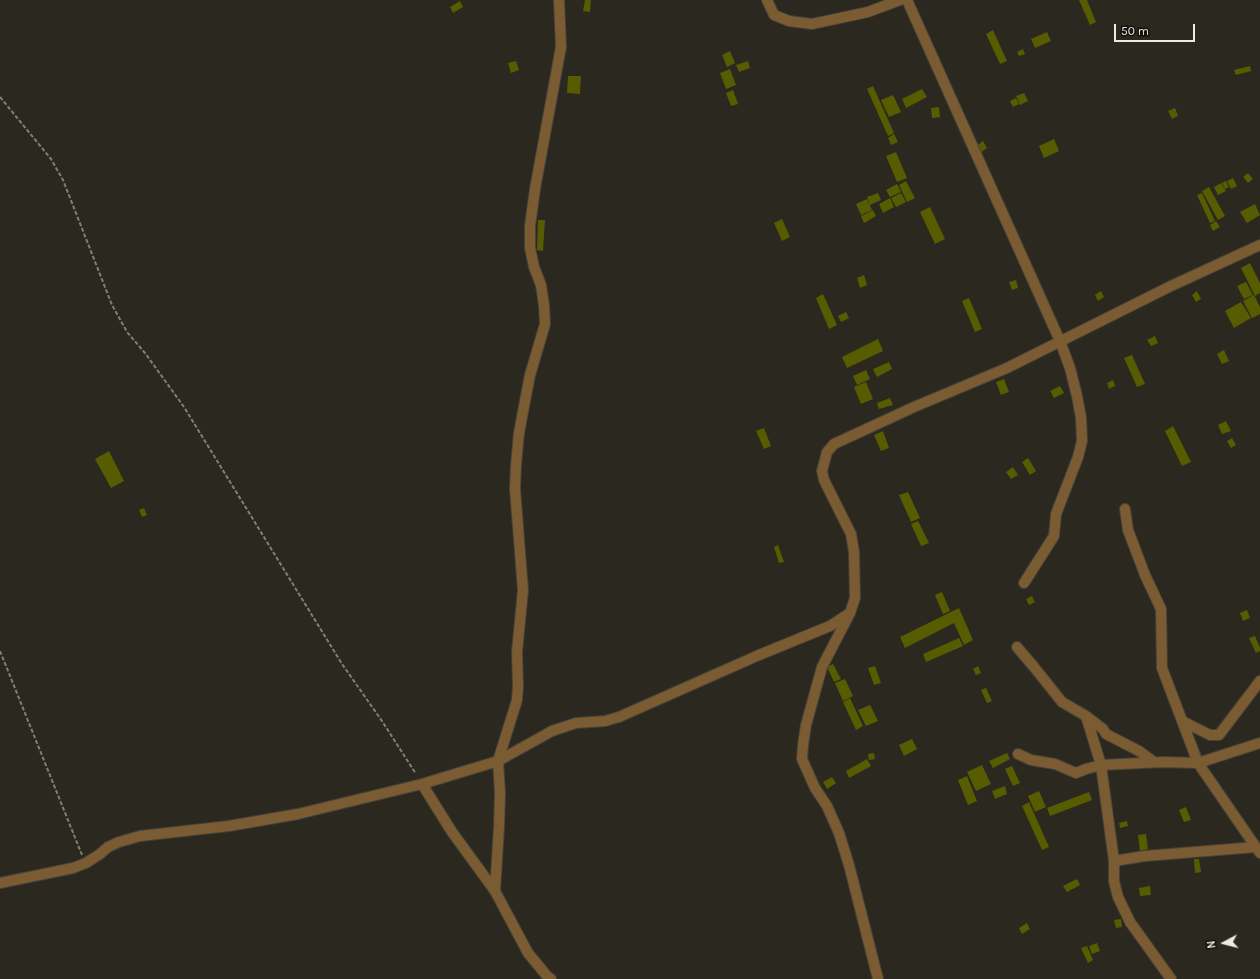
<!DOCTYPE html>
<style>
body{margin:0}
#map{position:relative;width:1260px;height:979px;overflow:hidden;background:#2b2820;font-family:Karla,sans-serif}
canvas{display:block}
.north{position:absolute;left:1204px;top:923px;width:40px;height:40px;-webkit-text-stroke:3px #12110d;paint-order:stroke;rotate:263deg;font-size:11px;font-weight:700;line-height:16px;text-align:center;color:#ebeae4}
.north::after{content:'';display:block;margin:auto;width:14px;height:18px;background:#ebeae4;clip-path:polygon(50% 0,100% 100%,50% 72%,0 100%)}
.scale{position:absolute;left:1114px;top:24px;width:81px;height:18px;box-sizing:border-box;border:2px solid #ebeae4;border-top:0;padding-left:5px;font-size:12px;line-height:14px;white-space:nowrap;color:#ebeae4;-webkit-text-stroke:3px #12110d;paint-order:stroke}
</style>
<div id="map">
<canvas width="1260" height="979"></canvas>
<div class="north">N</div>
<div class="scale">50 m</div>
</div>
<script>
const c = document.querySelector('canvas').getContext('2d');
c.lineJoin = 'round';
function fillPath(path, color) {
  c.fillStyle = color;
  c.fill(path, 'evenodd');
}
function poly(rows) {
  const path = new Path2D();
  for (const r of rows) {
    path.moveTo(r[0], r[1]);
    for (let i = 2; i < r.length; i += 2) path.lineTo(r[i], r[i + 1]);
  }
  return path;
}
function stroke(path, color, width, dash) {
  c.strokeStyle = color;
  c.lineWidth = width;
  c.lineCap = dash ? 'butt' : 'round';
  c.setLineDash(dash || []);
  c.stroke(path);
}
fillPath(poly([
 [585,0,591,0,590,12,583,11],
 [1079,0,1087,0,1096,22,1090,25],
 [460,1,463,7,453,13,450,7],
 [993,30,1007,61,1000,64,986,34],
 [1047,32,1051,41,1035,48,1031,39],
 [1023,49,1025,54,1019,56,1017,52],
 [730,51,735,63,727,67,722,55],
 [516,61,519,70,511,73,508,63],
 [748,61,750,68,739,72,736,65],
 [1250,66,1251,71,1236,75,1234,70],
 [730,69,736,85,726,89,720,73],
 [568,76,581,76,580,94,567,93],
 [873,86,894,133,888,136,867,89],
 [922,89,927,97,906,108,902,99],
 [733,90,738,104,731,106,726,93],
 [1024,93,1028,101,1020,105,1016,96],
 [893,95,901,112,889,117,881,100],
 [1016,98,1019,104,1013,107,1010,101],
 [939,107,940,117,932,118,931,108],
 [1175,108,1178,116,1172,119,1168,111],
 [894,134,898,142,891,145,888,138],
 [1054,139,1059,151,1044,158,1039,146],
 [983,141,987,148,980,153,976,146],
 [896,152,907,178,897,182,886,156],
 [1248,173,1253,179,1248,183,1243,177],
 [1233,178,1237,186,1231,189,1227,181],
 [906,181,915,198,907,202,899,185],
 [1226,181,1229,187,1225,189,1222,183],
 [1221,183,1226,191,1218,195,1214,187],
 [897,184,901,192,890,197,886,190],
 [1209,187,1225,216,1218,220,1202,191],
 [878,193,881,200,870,205,867,197],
 [901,193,906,202,896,207,891,198],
 [1202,193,1215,221,1210,223,1197,195],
 [890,198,894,207,883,213,879,204],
 [867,199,872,210,861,215,856,204],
 [1255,204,1260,215,1247,223,1240,212],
 [930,207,945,239,935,244,920,212],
 [873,210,876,216,864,223,861,216],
 [782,219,790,237,782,241,774,223],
 [538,220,545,220,543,251,537,250],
 [1216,221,1220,227,1213,231,1210,225],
 [1250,263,1260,283,1260,293,1255,296,1241,268],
 [864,275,867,285,860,288,857,278],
 [1016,280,1018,288,1012,290,1009,282],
 [1246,282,1253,295,1244,299,1237,286],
 [1101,291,1104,297,1098,301,1095,295],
 [1197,291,1201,299,1196,302,1192,295],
 [823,294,837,325,829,329,816,298],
 [1254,295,1260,307,1260,314,1252,318,1243,301],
 [969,298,982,329,975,332,962,301],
 [1241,302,1251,318,1234,328,1225,311],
 [846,312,849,318,841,322,838,316],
 [1155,336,1158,343,1151,346,1147,340],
 [878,339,883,351,847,368,842,357],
 [1224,350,1229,361,1222,364,1217,354],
 [1132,355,1145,384,1137,387,1124,358],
 [889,362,892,369,877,377,873,369],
 [866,370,870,379,857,385,853,376],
 [1004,379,1009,392,1001,395,996,382],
 [1113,380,1115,386,1109,389,1107,383],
 [866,382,873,399,861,404,854,387],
 [1060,386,1064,393,1054,398,1050,391],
 [890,398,893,405,879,409,877,403],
 [1226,421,1231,431,1222,434,1218,425],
 [1173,426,1191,462,1182,466,1165,431],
 [764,428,771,446,764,449,756,431],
 [883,431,889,448,881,451,874,435],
 [1232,438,1236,445,1231,448,1227,441],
 [109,451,124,481,111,488,95,459],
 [1028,458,1036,471,1030,475,1022,462],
 [1013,467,1018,475,1011,479,1006,472],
 [908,492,920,518,911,522,899,495],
 [144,508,147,515,142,517,139,510],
 [918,521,929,543,921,546,911,524],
 [778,545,784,562,779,563,774,547],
 [942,592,950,611,943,614,935,595],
 [1032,596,1035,602,1029,605,1026,599],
 [959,608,973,640,964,645,954,623,905,648,900,637],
 [1247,610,1250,618,1243,621,1240,613],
 [1255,636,1260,648,1260,651,1256,653,1249,638],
 [959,638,963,646,926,662,923,654],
 [833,664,841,679,834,682,827,667],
 [875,666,881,683,874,685,868,668],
 [978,666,981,673,976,675,973,669],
 [845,679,853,696,843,701,835,683],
 [986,688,992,701,987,703,981,690],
 [850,698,863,726,856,730,843,702],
 [870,705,878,721,866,726,858,710],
 [912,739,917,749,904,756,899,745],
 [874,753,875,759,869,760,868,754],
 [1007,753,1010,759,993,768,989,761],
 [867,759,871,766,849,778,846,771],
 [982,765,991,784,976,791,967,772],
 [1012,766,1020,783,1013,786,1005,769],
 [967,776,977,801,968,805,958,780],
 [832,777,836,783,827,789,823,782],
 [1005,786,1007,794,995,799,992,791],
 [1039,791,1046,807,1035,812,1028,796],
 [1089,792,1092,800,1050,816,1047,808],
 [1029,802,1049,847,1042,850,1022,806],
 [1186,807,1191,820,1184,822,1179,810],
 [1127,821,1128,826,1120,828,1119,823],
 [1146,834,1148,849,1140,851,1138,835],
 [1194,859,1199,859,1201,872,1195,873],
 [1077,879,1080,885,1067,892,1063,886],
 [1150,886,1151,895,1140,896,1139,888],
 [1121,919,1122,927,1116,928,1114,920],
 [1027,923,1030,929,1022,934,1019,928],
 [1097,943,1100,951,1092,954,1089,946],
 [1087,946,1093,960,1088,963,1081,948]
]), '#575c01');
const minor = poly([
 [767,0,774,15,789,21,812,24,868,12,900,0],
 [907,0,1060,341,1070,368,1077,396,1081,418,1082,441,1078,457,1056,514,1054,536,1024,583],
 [1125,509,1128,530,1145,575,1161,609,1162,668,1198,763,1260,853],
 [850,613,822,667,806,725,803,745,802,759,815,788,827,806,839,833,849,865,878,979],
 [1017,647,1034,667,1062,702,1086,716,1103,729,1106,734,1139,751,1154,762],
 [1086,716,1101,765,1114,861,1114,881,1118,897,1130,922,1171,979],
 [1182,721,1210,735,1219,735,1260,681],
 [1018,754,1031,760,1055,764,1076,773,1086,769,1101,765,1163,762,1198,763,1260,743],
 [422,784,452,832,495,891,528,953,547,976,551,979],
 [1114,861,1145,856,1256,847],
 [0,883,73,868,86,863,100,854,108,847,119,842,140,836,229,826,298,814,422,784,498,761,552,731,576,723,605,721,619,717,759,655,830,626,850,613,855,598,854,552,851,534,824,480,822,471,827,452,834,444,914,407,1007,368,1171,286,1260,245],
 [495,891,499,827,500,793,498,761,517,700,518,686,517,652,523,590,515,489,516,465,519,433,525,401,530,375,545,324,544,305,541,285,534,267,530,248,530,226,535,189,561,47,559,0]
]);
stroke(minor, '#46433b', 12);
stroke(poly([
 [0,97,51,159,63,180,112,305,127,332,145,353,184,407,342,664,382,721,416,774],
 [0,651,82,855]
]), '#807e77', 2, [4, 2]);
stroke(minor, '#7b5b31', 10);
</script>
